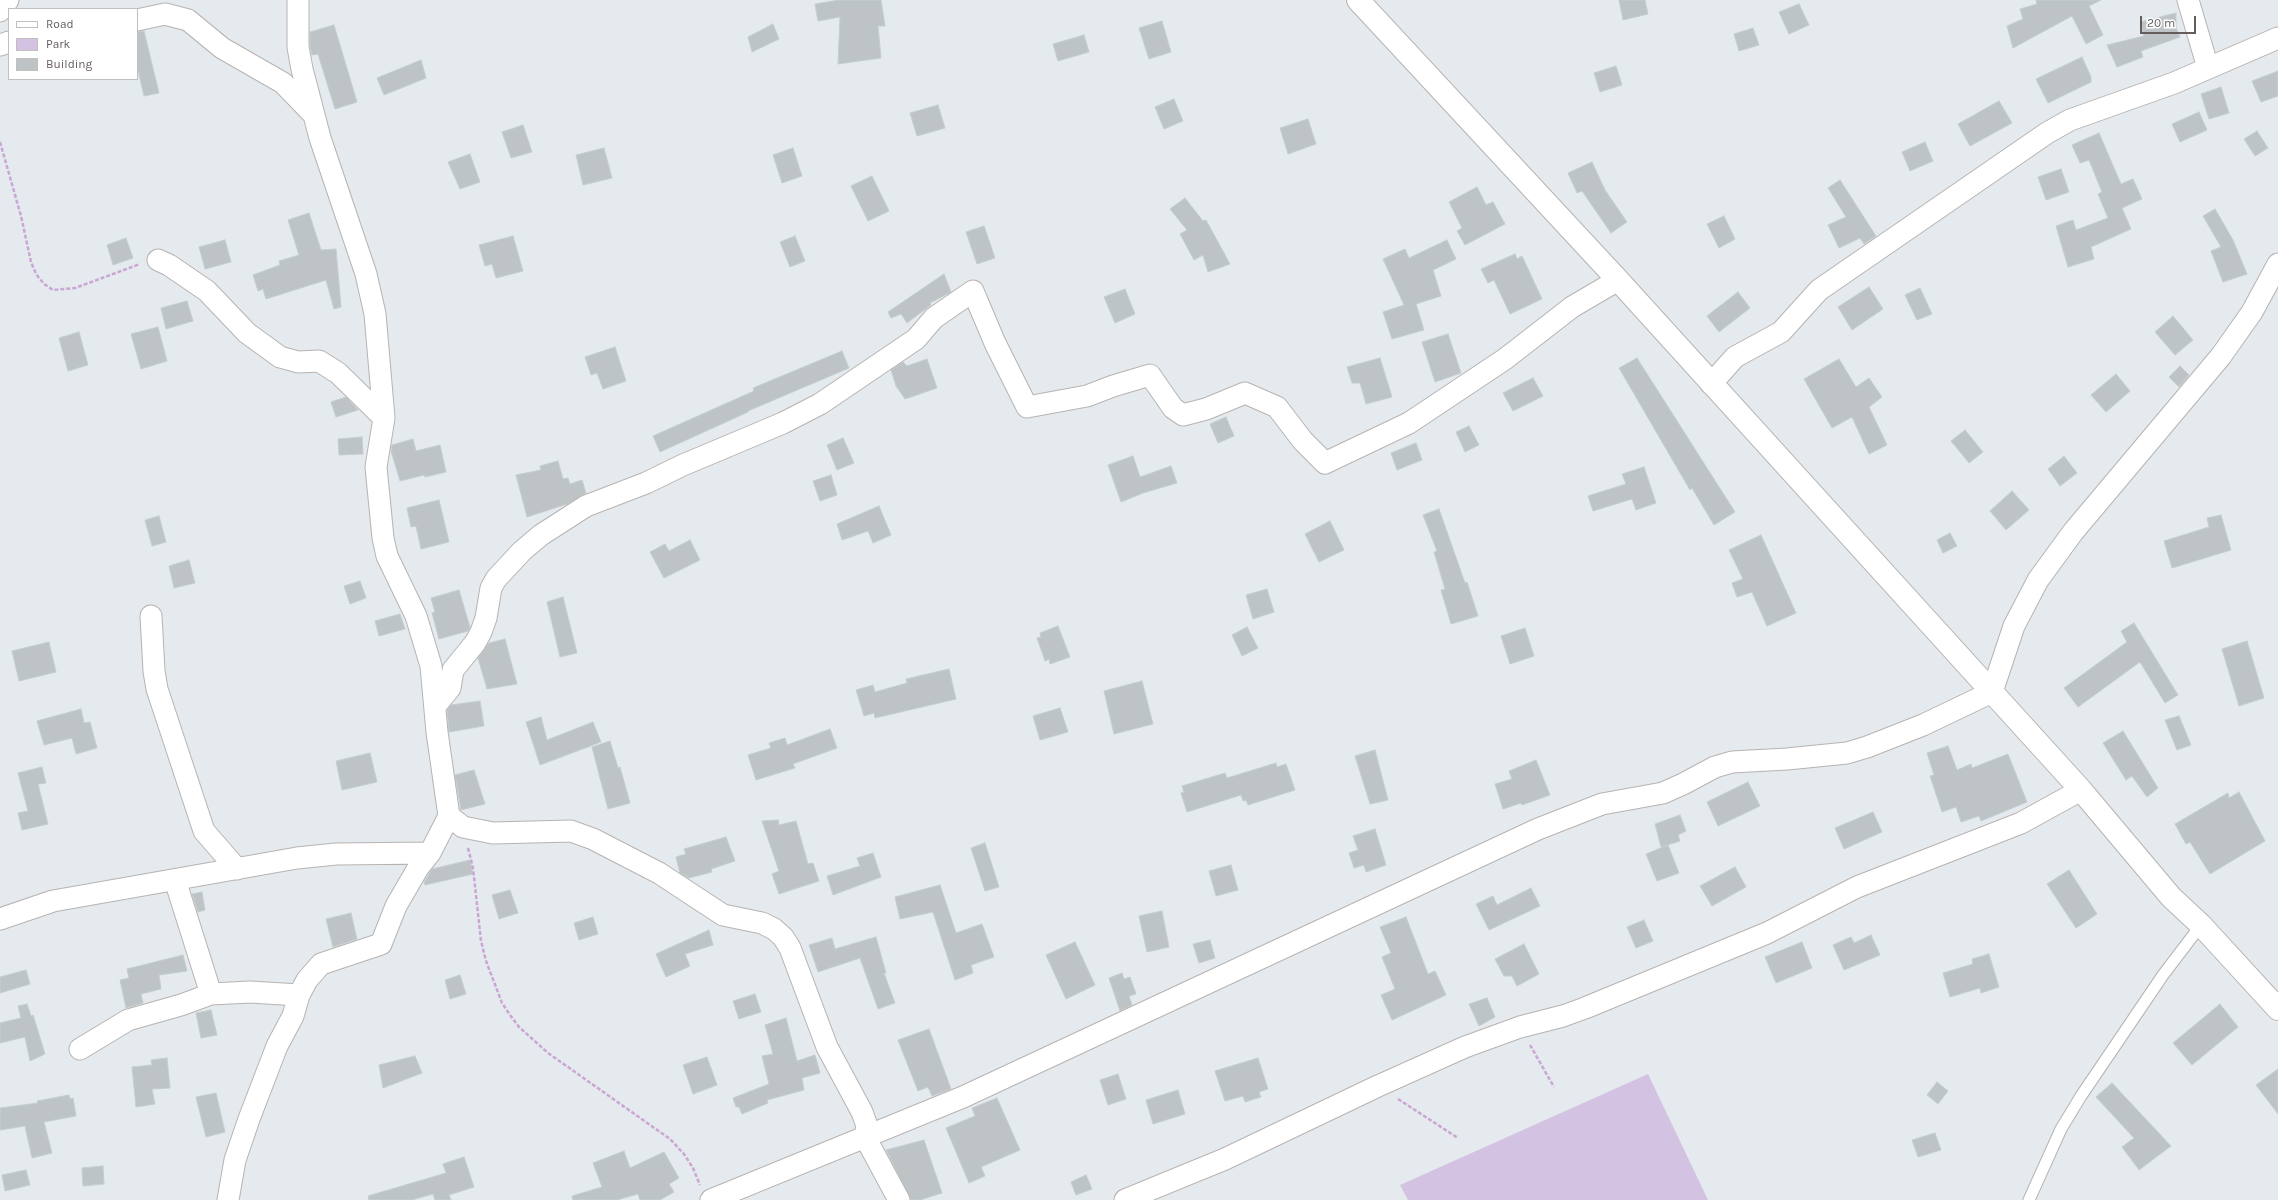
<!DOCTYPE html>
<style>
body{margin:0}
#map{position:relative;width:2278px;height:1200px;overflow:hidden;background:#e4eaed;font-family:Karla,sans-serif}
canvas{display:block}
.legend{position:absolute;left:8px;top:8px;width:130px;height:72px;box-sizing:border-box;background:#fff;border:1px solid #c1bebe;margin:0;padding:5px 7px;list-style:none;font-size:12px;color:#645d5c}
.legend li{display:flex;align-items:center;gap:8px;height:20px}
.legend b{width:20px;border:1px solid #c1bebe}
.scale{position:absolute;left:2140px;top:16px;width:56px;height:18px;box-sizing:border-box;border:2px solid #645d5c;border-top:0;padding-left:5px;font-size:12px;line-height:14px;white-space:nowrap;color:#645d5c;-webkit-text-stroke:3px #fff;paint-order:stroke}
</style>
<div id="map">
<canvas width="2278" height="1200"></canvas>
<ul class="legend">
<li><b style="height:5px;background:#fff"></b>Road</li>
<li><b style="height:11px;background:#d4c2e3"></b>Park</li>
<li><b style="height:11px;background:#bec4c6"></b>Building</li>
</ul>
<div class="scale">20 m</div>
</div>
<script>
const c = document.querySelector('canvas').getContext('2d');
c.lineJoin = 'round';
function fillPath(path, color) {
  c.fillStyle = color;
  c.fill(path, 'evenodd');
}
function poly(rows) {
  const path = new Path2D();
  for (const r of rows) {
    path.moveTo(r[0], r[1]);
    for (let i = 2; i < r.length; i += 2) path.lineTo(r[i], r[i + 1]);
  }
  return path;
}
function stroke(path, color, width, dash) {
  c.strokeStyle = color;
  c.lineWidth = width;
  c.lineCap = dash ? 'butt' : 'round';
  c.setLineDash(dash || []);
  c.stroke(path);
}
fillPath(poly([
 [1648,1074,1708,1200,1408,1200,1400,1185]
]), '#d4c2e3');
const building = poly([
 [839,0,881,0,885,26,878,26,881,58,838,64,840,17,818,21,815,4,839,0],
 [1619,0,1645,0,1648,14,1623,20,1619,0],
 [2036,0,2101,0,2089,6,2103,35,2086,44,2072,16,2013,48,2007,26,2023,19,2020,9,2037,4,2036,0],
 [1799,4,1809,25,1789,34,1779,12,1799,4],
 [2176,13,2176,28,2180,37,2141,51,2143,57,2117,67,2107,45,2144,36,2140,22,2176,13],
 [1162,21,1171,52,1149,59,1139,28,1162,21],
 [773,24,779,39,752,52,748,37,773,24],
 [334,25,357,102,335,109,318,54,312,55,310,46,310,32,334,25],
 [1753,28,1759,45,1739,51,1734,34,1753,28],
 [144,31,159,93,144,96,137,66,137,32,144,31],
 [1084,35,1089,52,1058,61,1053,44,1084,35],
 [2082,57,2091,77,2091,82,2048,103,2036,79,2082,57],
 [421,60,426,78,384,95,377,78,421,60],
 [1616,66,1622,85,1600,92,1594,73,1616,66],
 [2278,71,2278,96,2261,102,2252,81,2278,71],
 [2221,87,2229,113,2209,119,2201,94,2221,87],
 [1174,99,1183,121,1164,129,1155,107,1174,99],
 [1999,101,2012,123,1970,146,1958,124,1999,101],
 [938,105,945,128,917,136,910,113,938,105],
 [2199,112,2207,130,2180,142,2172,124,2199,112],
 [1308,119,1316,144,1288,154,1280,128,1308,119],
 [523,125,532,152,511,158,502,132,523,125],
 [2257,131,2268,148,2255,156,2244,139,2257,131],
 [2099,133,2121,184,2133,179,2142,199,2122,208,2131,229,2091,247,2094,259,2068,267,2056,226,2073,220,2076,230,2108,218,2098,194,2102,192,2089,160,2080,163,2072,145,2099,133],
 [1925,142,1933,161,1910,171,1902,152,1925,142],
 [604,148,612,178,583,185,576,155,604,148],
 [793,148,802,176,782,183,773,155,793,148],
 [470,154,480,182,460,189,448,162,470,154],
 [1592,162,1605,190,1627,222,1611,233,1582,191,1577,193,1568,173,1592,162],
 [2061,169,2069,192,2046,200,2038,177,2061,169],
 [872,176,889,211,868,221,851,186,872,176],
 [1840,180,1876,236,1864,244,1860,238,1839,248,1828,225,1846,217,1828,188,1840,180],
 [1477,187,1486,205,1493,202,1505,224,1465,245,1457,231,1462,228,1449,202,1477,187],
 [1185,198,1203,221,1206,220,1230,264,1208,272,1203,255,1194,260,1180,234,1187,230,1170,209,1185,198],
 [2215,209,2233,240,2247,274,2223,282,2211,251,2221,247,2203,216,2215,209],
 [309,213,321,250,336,249,341,307,334,309,326,280,266,299,263,289,258,291,253,275,280,265,279,261,299,255,288,220,309,213],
 [1724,216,1735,239,1719,248,1707,224,1724,216],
 [984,226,995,258,977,264,966,232,984,226],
 [513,236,523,271,496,278,492,264,485,266,479,245,513,236],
 [795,236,805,261,790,267,780,242,795,236],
 [126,238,133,258,113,265,107,245,126,238],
 [225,240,231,262,205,269,199,247,225,240],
 [1447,240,1456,259,1433,270,1441,296,1416,304,1424,330,1392,339,1383,312,1404,305,1383,259,1405,249,1409,258,1447,240],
 [1515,254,1517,259,1522,256,1542,299,1510,314,1494,280,1488,283,1481,269,1515,254],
 [944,274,951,292,930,303,931,305,907,323,901,314,891,318,888,312,944,274],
 [1869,287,1883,309,1852,330,1838,307,1869,287],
 [1920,288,1932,314,1917,320,1905,295,1920,288],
 [1125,289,1135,314,1115,323,1104,297,1125,289],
 [1738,292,1750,308,1719,332,1707,316,1738,292],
 [187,301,193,321,166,329,161,308,187,301],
 [2173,316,2193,340,2175,355,2155,332,2173,316],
 [158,327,167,361,141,369,131,334,158,327],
 [79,332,88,365,68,371,59,338,79,332],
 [1448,334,1461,373,1435,382,1422,342,1448,334],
 [615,347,626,381,603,389,597,373,591,375,585,357,615,347],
 [842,351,849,368,748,411,748,412,660,452,653,436,754,391,753,388,842,351],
 [1380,358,1392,397,1366,404,1360,383,1352,383,1347,367,1380,358],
 [1637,358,1735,512,1714,525,1692,488,1690,490,1619,368,1637,358],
 [927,359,937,388,905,399,896,386,891,370,903,362,907,366,927,359],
 [1839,359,1856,387,1869,378,1882,397,1869,407,1887,445,1869,454,1852,417,1832,428,1804,379,1839,359],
 [2180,366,2189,375,2179,387,2169,377,2180,366],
 [2116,374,2130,391,2106,412,2091,395,2116,374],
 [1533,378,1543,396,1513,411,1503,393,1533,378],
 [346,397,358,410,336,417,331,402,346,397],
 [1226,417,1234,436,1218,443,1210,424,1226,417],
 [1469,426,1479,445,1465,452,1456,432,1469,426],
 [1965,430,1983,452,1969,463,1951,441,1965,430],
 [362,437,363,454,339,455,338,439,362,437],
 [843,438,854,463,837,470,827,445,843,438],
 [413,439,416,451,440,445,446,472,425,477,424,475,400,481,391,451,392,445,413,439],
 [1416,443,1422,460,1397,470,1391,453,1416,443],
 [1133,456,1140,477,1171,466,1177,483,1143,493,1121,502,1108,465,1133,456],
 [2064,456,2077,473,2060,486,2048,469,2064,456],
 [558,461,563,479,568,478,570,484,582,480,586,493,567,504,527,517,516,475,541,470,540,466,558,461],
 [1644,467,1656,503,1636,510,1632,499,1593,511,1588,496,1626,484,1622,474,1644,467],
 [831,475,837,495,820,501,813,481,831,475],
 [2012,491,2029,510,2006,530,1990,511,2012,491],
 [439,500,449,542,421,549,416,526,411,527,407,508,439,500],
 [879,506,891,535,873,543,868,531,842,540,837,524,879,506],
 [1439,509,1465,583,1467,582,1478,616,1451,624,1441,590,1445,589,1434,552,1437,551,1423,515,1439,509],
 [2221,515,2231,550,2172,568,2164,541,2209,527,2207,518,2221,515],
 [159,516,166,542,152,546,145,520,159,516],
 [1330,521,1344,550,1319,562,1305,534,1330,521],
 [1950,533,1957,546,1943,553,1937,540,1950,533],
 [1761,535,1796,613,1767,626,1752,592,1737,597,1732,583,1743,579,1729,550,1761,535],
 [690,540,700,560,664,578,650,552,665,544,669,551,690,540],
 [189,560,195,583,174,588,169,566,189,560],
 [360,581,366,598,350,604,344,586,360,581],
 [1267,589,1274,612,1253,619,1246,595,1267,589],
 [459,590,470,627,468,631,439,639,432,613,435,612,431,598,459,590],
 [563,597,577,653,560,657,547,602,563,597],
 [400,614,405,629,379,636,375,621,400,614],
 [2134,623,2178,695,2165,703,2140,662,2078,707,2064,688,2127,642,2121,631,2134,623],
 [1058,626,1070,657,1050,664,1049,659,1045,661,1037,638,1041,637,1040,633,1058,626],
 [1247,627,1258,648,1242,656,1232,635,1247,627],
 [1525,628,1534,656,1510,664,1501,636,1525,628],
 [505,639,517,684,487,689,478,658,489,643,505,639],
 [2247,641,2264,698,2239,706,2222,649,2247,641],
 [49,642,56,672,19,681,12,651,49,642],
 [949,669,956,699,875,718,874,713,864,716,856,690,873,685,875,692,907,683,906,679,949,669],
 [1142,681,1153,724,1114,734,1104,691,1142,681],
 [480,701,484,726,449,732,447,710,451,705,480,701],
 [1060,708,1068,732,1040,740,1033,716,1060,708],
 [81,709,84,723,90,722,97,748,76,754,72,738,44,745,37,721,81,709],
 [2179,716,2191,745,2177,750,2165,720,2179,716],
 [541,717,547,740,593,722,601,742,540,765,526,722,541,717],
 [830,729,837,748,793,764,795,768,756,780,748,755,771,748,769,743,785,738,787,745,830,729],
 [2123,731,2158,788,2147,797,2132,776,2126,780,2103,743,2123,731],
 [610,741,618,768,620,767,630,803,608,809,592,747,610,741],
 [1948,746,1957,770,1971,764,1972,768,2008,754,2027,802,1981,821,1979,816,1961,822,1956,807,1942,812,1930,776,1934,775,1927,753,1948,746],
 [1375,750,1388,800,1370,804,1355,756,1375,750],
 [370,753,377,782,342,790,336,761,370,753],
 [1536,760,1550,795,1522,805,1521,803,1503,809,1495,784,1512,779,1509,771,1536,760],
 [1276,763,1277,767,1286,764,1295,790,1248,805,1246,800,1243,801,1241,795,1187,812,1181,793,1184,792,1182,786,1225,773,1227,778,1276,763],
 [42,767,46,783,38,784,48,824,22,830,18,813,28,811,18,773,42,767],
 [474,770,485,804,461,810,455,775,474,770],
 [1748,782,1760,806,1718,826,1707,802,1748,782],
 [2239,792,2265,841,2210,874,2190,842,2186,844,2175,824,2228,793,2229,798,2239,792],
 [1873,812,1882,832,1844,849,1835,828,1873,812],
 [1680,815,1686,831,1678,835,1680,841,1661,847,1655,824,1680,815],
 [778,820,779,825,796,821,808,864,813,863,819,881,779,894,772,874,779,871,762,821,778,820],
 [1375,829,1386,865,1366,872,1364,865,1354,868,1349,853,1358,850,1353,836,1375,829],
 [726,837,735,861,711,869,712,872,689,878,680,873,676,857,686,854,684,849,726,837],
 [985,843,999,887,985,891,971,848,985,843],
 [1668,845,1679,873,1657,881,1646,854,1668,845],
 [873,853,881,877,833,895,827,876,860,866,857,858,873,853],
 [470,860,473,874,425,885,424,882,432,869,470,860],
 [1231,865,1238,890,1216,896,1209,871,1231,865],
 [1735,867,1746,887,1712,906,1700,886,1735,867],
 [2069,870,2097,914,2076,928,2047,884,2069,870],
 [940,885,956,933,982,924,994,957,971,965,973,973,955,980,933,912,900,919,895,897,940,885],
 [1531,888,1540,906,1489,930,1476,904,1493,896,1497,905,1531,888],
 [510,890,518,913,499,919,492,895,510,890],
 [202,892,205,910,198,912,192,894,202,892],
 [1162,911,1169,947,1147,952,1139,916,1162,911],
 [351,913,357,939,333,947,326,919,351,913],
 [593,917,598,934,579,940,574,923,593,917],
 [1406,917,1428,974,1435,971,1446,995,1392,1020,1381,995,1395,989,1382,957,1391,953,1380,927,1406,917],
 [1644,920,1653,941,1636,948,1627,927,1644,920],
 [709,930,713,945,685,954,690,966,666,977,656,954,709,930],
 [1871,935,1880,955,1844,970,1833,945,1851,937,1854,943,1871,935],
 [876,937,886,973,884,973,895,1003,878,1009,860,958,818,972,809,945,832,938,835,949,876,937],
 [1210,940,1215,958,1199,963,1193,944,1210,940],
 [1075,942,1095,985,1066,999,1046,955,1075,942],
 [1802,942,1812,968,1776,983,1765,957,1802,942],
 [1524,944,1539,974,1517,986,1512,976,1504,976,1495,959,1524,944],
 [1989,954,1999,987,1981,993,1980,988,1950,997,1943,973,1973,964,1972,959,1989,954],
 [183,955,187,971,159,975,161,989,141,994,143,1003,126,1008,120,980,129,978,127,969,183,955],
 [26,970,30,984,0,993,0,977,26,970],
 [1122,973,1124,979,1130,977,1136,994,1129,996,1132,1005,1120,1011,1109,978,1122,973],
 [460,975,466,994,450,999,445,980,460,975],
 [755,994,761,1012,739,1019,733,1001,755,994],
 [1487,998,1495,1017,1479,1026,1469,1004,1487,998],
 [27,1004,31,1016,33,1015,45,1054,30,1061,25,1037,0,1043,0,1023,21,1018,18,1006,27,1004],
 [2220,1004,2238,1027,2192,1065,2173,1043,2220,1004],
 [211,1010,217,1035,201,1038,196,1013,211,1010],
 [786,1018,797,1061,815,1055,820,1073,802,1078,804,1090,767,1100,768,1103,742,1114,739,1107,736,1107,733,1098,769,1084,762,1056,773,1054,765,1025,786,1018],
 [929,1029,951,1089,932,1096,928,1087,918,1091,898,1040,929,1029],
 [415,1056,422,1073,383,1088,379,1065,415,1056],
 [707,1057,717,1085,693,1094,683,1065,707,1057],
 [167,1058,170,1088,152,1089,155,1104,136,1107,132,1067,152,1065,151,1060,167,1058],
 [1258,1058,1268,1089,1259,1092,1261,1097,1245,1102,1243,1096,1225,1101,1215,1071,1258,1058],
 [2278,1069,2278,1114,2256,1085,2278,1069],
 [1118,1074,1126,1099,1108,1105,1100,1080,1118,1074],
 [1937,1082,1948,1091,1938,1104,1927,1095,1937,1082],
 [2112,1083,2171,1146,2139,1170,2122,1147,2134,1138,2096,1097,2112,1083],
 [1178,1090,1185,1114,1153,1124,1146,1100,1178,1090],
 [216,1093,225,1132,206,1137,196,1097,216,1093],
 [69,1095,70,1099,73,1098,76,1116,44,1122,52,1153,32,1158,25,1126,0,1130,0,1108,38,1103,37,1101,69,1095],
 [997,1098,1020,1150,981,1167,985,1176,969,1183,946,1128,975,1116,972,1108,997,1098],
 [1935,1133,1941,1150,1918,1157,1912,1140,1935,1133],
 [924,1140,942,1193,920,1200,911,1200,886,1150,924,1140],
 [624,1151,630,1168,664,1152,679,1178,669,1184,674,1192,660,1200,640,1200,638,1194,617,1200,573,1200,572,1196,602,1187,593,1163,624,1151],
 [464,1157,474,1187,449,1195,451,1200,435,1200,433,1194,412,1200,369,1200,368,1196,446,1173,443,1164,464,1157],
 [103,1166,104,1184,83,1186,82,1168,103,1166],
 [26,1170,30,1185,5,1191,2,1175,26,1170],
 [1086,1175,1092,1189,1076,1195,1071,1182,1086,1175]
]);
fillPath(building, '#bec4c6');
stroke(building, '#c3ced2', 1);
const service = poly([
 [2029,1200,2061,1129,2081,1096,2163,975,2201,925]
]);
const minor = poly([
 [2188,0,2208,68],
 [0,11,8,0],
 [137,20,165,14,188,20,222,48,283,83,311,112],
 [0,45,9,42],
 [158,260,169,265,207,291,247,333,280,357,298,362,319,361,338,373,384,418],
 [1711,384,1735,357,1781,332,1819,290,2047,133,2070,120,2174,83,2278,38],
 [151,616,154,671,157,689,204,831,237,869],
 [436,705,450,688,453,670,475,643,481,632,486,618,491,588,496,579,522,551,541,535,586,506,646,483,683,465,783,423,820,404,916,339,934,318,973,291,995,343,1027,407,1087,396,1113,386,1150,375,1173,408,1183,415,1206,409,1245,393,1277,407,1303,441,1325,463,1409,423,1505,359,1572,307,1618,280],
 [449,816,463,827,493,833,571,831,593,839,659,873,723,915,762,923,774,929,783,937,790,948,827,1047,862,1112,867,1126,865,1137,899,1200],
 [175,880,211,994],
 [0,919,53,901,297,858,336,854,430,853],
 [80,1049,128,1020,181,1005,211,994,250,992,299,995],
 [228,1200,235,1160,249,1119,277,1046,293,1016,299,995,307,980,321,964,381,944,396,906,418,868,430,853,449,816,437,732,431,666,416,616,387,556,383,538,376,467,384,418,375,314,366,274,320,138,302,69,298,47,298,0],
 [711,1200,963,1097,1538,829,1602,804,1663,793,1683,784,1715,767,1732,762,1787,759,1847,753,1867,747,1923,725,1992,692,2014,626,2038,580,2073,532,2221,356,2252,312,2278,264],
 [1125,1200,1225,1159,1378,1086,1465,1047,1520,1027,1563,1016,1585,1008,1767,933,1857,887,2021,823,2081,790]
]);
const tertiary = poly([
 [1358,0,1618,280,2081,790,2171,897,2201,925,2278,1009]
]);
stroke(service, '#b8b3b1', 13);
stroke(minor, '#b8b3b1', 23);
stroke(tertiary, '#b8b3b1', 24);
stroke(poly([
 [0,142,21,216,31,262,36,274,44,284,53,290,75,288,140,264],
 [468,848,473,868,481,941,486,961,502,1003,510,1015,519,1027,548,1053,670,1139,684,1154,693,1168,700,1185],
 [1530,1045,1554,1087],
 [1398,1099,1458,1138]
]), '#cba6d4', 2.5, [4, 2]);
stroke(service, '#fff', 11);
stroke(minor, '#fff', 21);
stroke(tertiary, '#fff', 22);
</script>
